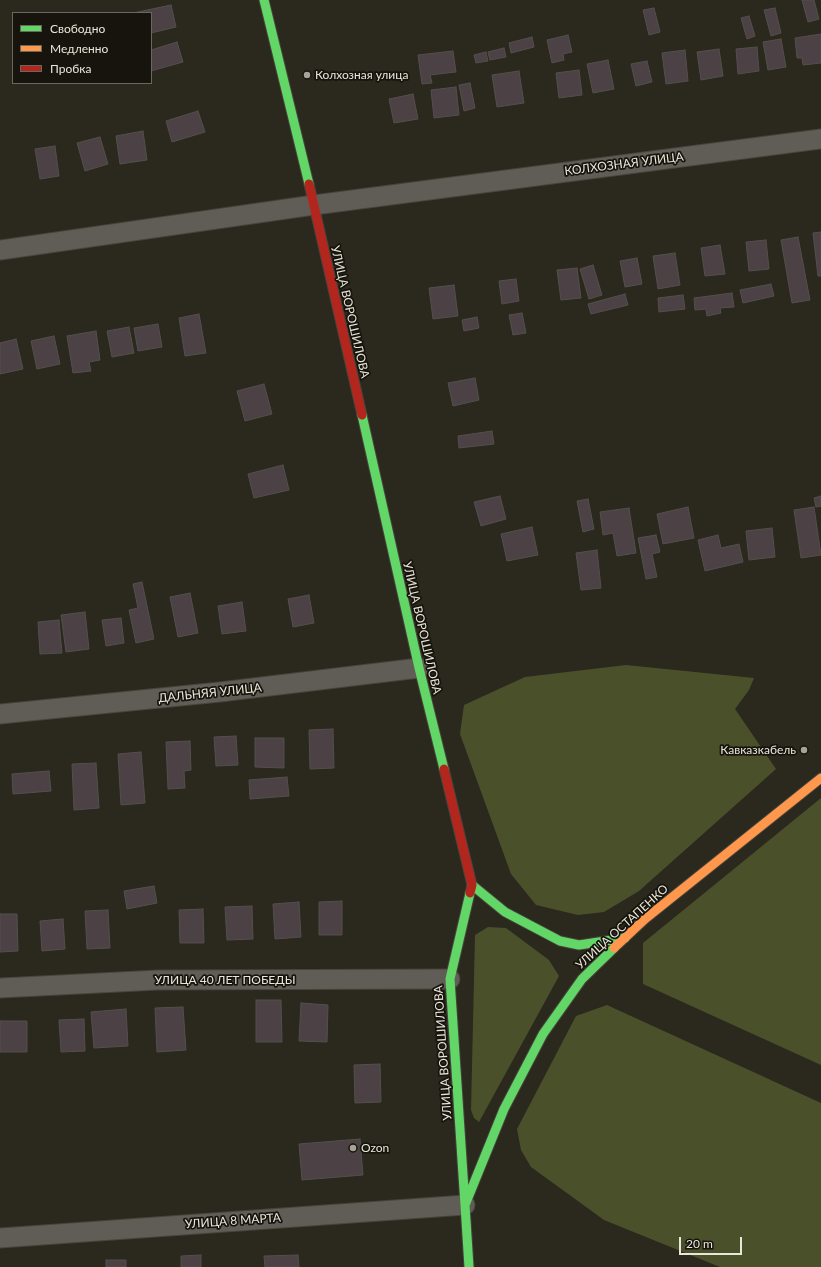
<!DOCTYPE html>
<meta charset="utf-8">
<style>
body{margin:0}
#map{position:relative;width:821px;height:1267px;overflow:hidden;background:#2b281e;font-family:Lato,sans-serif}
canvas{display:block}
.legend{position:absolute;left:12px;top:12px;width:140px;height:72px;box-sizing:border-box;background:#16140c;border:1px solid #6a685e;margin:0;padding:5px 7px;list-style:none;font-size:12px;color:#e9e6da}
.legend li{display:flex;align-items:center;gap:8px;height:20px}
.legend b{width:20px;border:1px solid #6a685e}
.scale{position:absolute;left:679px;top:1237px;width:63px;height:18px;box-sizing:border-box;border:2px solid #e9e6da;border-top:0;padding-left:5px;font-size:12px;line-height:14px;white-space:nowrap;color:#e9e6da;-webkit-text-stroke:3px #16140c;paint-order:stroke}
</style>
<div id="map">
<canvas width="821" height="1267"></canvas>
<ul class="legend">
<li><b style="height:5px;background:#63d668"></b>Свободно</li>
<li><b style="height:5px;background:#ff974d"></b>Медленно</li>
<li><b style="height:5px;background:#b3261e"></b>Пробка</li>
</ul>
<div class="scale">20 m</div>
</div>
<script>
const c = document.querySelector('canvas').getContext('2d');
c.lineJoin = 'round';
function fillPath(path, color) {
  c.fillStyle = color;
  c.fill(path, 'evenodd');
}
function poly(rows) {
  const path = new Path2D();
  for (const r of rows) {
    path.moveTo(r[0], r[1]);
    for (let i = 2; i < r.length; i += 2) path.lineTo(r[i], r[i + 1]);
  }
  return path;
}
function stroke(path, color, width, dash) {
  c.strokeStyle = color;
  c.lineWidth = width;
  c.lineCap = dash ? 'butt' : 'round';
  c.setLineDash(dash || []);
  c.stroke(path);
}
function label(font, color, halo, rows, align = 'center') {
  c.font = font + ' Lato,sans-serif';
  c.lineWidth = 3.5;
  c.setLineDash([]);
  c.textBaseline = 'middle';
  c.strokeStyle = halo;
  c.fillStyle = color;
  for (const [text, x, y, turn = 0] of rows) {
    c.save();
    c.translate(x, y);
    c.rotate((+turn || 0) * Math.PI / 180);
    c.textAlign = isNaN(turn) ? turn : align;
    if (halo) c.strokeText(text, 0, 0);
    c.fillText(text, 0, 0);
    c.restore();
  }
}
fillPath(poly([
 [626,665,754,678,749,690,735,709,776,769,639,891,604,912,578,915,536,905,511,874,460,734,464,705,525,677],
 [821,798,821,1065,643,984,643,943],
 [488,927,506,928,549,960,559,976,479,1122,474,1118,471,1110,475,935],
 [607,1005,821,1103,821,1267,720,1267,604,1220,531,1167,521,1150,517,1129,576,1016]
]), '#4a512a');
const building = poly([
 [802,0,814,0,819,19,808,22,802,0],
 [171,5,176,27,151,33,151,13,133,13,171,5],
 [654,8,660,32,649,35,643,10,654,8],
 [775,8,781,33,771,36,764,10,775,8],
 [749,16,755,36,747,39,741,18,749,16],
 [821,34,821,63,803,65,802,58,797,58,795,38,821,34],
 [568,35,572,52,563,54,564,60,552,63,547,40,568,35],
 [532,37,534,47,511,53,509,43,532,37],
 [781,39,786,67,768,70,763,42,781,39],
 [177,42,183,62,151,71,151,50,177,42],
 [757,47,759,71,738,74,736,49,757,47],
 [504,48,506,57,490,60,488,52,504,48],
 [719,49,723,76,701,80,697,52,719,49],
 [685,50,688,81,666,84,662,53,685,50],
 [453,51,456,72,430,75,432,83,422,84,418,55,453,51],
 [486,52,488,61,476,63,474,55,486,52],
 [608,60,614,89,593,93,587,64,608,60],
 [647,61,652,82,636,86,631,64,647,61],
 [579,70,582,95,559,98,556,73,579,70],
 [519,71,524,103,497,107,492,75,519,71],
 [470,83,475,108,464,111,459,85,470,83],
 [456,87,459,115,434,118,431,90,456,87],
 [413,94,418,119,394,123,389,99,413,94],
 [198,111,205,132,172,142,166,121,198,111],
 [143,131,147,160,120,164,116,136,143,131],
 [100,137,108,164,85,171,77,143,100,137],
 [55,146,59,176,40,179,35,149,55,146],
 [821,232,821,276,818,276,813,233,821,232],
 [798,237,810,300,792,303,781,240,798,237],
 [766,240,769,269,749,271,746,242,766,240],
 [720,245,725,274,705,276,701,248,720,245],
 [675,253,680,285,658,289,653,256,675,253],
 [637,258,642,284,625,287,620,261,637,258],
 [593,265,602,295,589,299,580,269,593,265],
 [577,268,581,298,561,300,557,270,577,268],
 [516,279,519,301,502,304,499,281,516,279],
 [771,284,774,296,743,303,740,290,771,284],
 [454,285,458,316,433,319,429,288,454,285],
 [732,293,734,307,720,308,721,313,707,316,706,309,695,310,694,298,732,293],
 [625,294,628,305,591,314,588,304,625,294],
 [683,295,685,309,659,312,658,298,683,295],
 [522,313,526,333,513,335,509,315,522,313],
 [199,314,206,353,185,356,179,318,199,314],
 [477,317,479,328,464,331,462,320,477,317],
 [158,324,162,347,138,351,134,328,158,324],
 [129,327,134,353,112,357,107,331,129,327],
 [96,331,100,360,89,362,91,371,73,373,67,336,96,331],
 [54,336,60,364,37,369,31,341,54,336],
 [16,339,23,369,0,374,0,343,16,339],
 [475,378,479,400,453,406,448,383,475,378],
 [264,384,272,414,245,421,237,391,264,384],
 [492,431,494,444,459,448,458,436,492,431],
 [283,465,289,490,254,498,248,474,283,465],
 [500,496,506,519,481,526,474,502,500,496],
 [821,496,821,506,816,507,814,498,821,496],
 [588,499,594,529,583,532,577,501,588,499],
 [688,507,694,538,663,544,657,514,688,507],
 [814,507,821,555,801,558,794,510,814,507],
 [629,508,636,553,617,556,613,533,603,535,600,512,629,508],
 [532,527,538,555,507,561,501,534,532,527],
 [772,528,775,557,749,560,746,531,772,528],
 [656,535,660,552,652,554,657,577,646,579,638,538,656,535],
 [718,535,721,548,739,544,743,562,705,571,698,540,718,535],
 [597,550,601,588,581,590,576,553,597,550],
 [142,582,154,639,136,643,129,610,138,608,133,584,142,582],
 [190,593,198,633,178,637,170,597,190,593],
 [309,595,314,623,293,627,288,599,309,595],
 [242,602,246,631,222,634,218,606,242,602],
 [85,612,89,649,66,652,61,615,85,612],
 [121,618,124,643,106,646,102,620,121,618],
 [59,620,62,653,40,654,38,622,59,620],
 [333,729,334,768,310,769,309,730,333,729],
 [236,736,238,765,216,766,214,737,236,736],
 [255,738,284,738,284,768,255,767,255,738],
 [190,741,191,770,184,771,185,788,168,789,166,742,190,741],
 [141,752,145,803,121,805,118,754,141,752],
 [96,763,99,808,74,810,72,764,96,763],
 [49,771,51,791,13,794,12,774,49,771],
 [287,777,289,796,250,799,249,780,287,777],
 [154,886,157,903,127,909,124,891,154,886],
 [342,901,342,935,319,935,319,902,342,901],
 [299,902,301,937,275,939,273,904,299,902],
 [252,906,253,939,227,940,225,907,252,906],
 [203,909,204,943,180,943,179,910,203,909],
 [108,910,110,948,87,949,85,911,108,910],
 [0,914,17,914,18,951,0,952,0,914],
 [63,919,65,949,42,951,40,921,63,919],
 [256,1000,281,1000,282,1042,256,1042,256,1000],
 [301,1003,328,1005,327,1042,299,1041,301,1003],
 [183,1007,186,1050,157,1052,155,1008,183,1007],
 [126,1009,128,1046,94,1048,91,1012,126,1009],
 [84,1019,85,1051,61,1052,59,1020,84,1019],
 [0,1021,27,1021,27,1052,0,1052,0,1021],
 [380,1064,381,1102,355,1103,354,1065,380,1064],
 [360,1139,363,1175,302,1180,299,1144,360,1139],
 [201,1255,201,1267,181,1267,181,1256,201,1255],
 [298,1255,299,1267,265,1267,264,1256,298,1255],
 [106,1260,126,1260,126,1267,106,1267,106,1260]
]);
fillPath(building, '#4c4246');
stroke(building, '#534f4c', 1);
const street = poly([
 [0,250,314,205,821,139],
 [0,714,220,692,419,668],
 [0,988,158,980,450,979],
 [0,1238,465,1205]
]);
const fast = poly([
 [264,0,309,184],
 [362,415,419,668,444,769],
 [472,885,505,912,560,941,579,945,625,938],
 [465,1205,450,979,470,893],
 [469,1267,465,1205,504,1109,543,1034,582,979,614,948]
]);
const slow = poly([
 [614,948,645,919,821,778]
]);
const jam = poly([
 [309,184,362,415],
 [444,769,472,885,470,893]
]);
stroke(street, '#46443b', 21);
stroke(fast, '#46443b', 11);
stroke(slow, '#46443b', 11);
stroke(jam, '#46443b', 11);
stroke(street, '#5f5d55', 19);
stroke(fast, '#63d668', 9);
stroke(slow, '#ff974d', 9);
stroke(jam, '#b3261e', 9);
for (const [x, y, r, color] of [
 [307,75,4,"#a6a498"],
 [804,750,4,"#a6a498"],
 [353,1148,4,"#a6a498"]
]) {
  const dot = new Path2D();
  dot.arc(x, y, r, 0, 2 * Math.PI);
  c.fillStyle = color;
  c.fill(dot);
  stroke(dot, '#16140c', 1.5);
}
label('12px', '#e9e6da', '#16140c', [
 ["Колхозная улица",315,75],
 ["Кавказкабель",796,750,"right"],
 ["Ozon",361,1148]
], 'left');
label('12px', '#e9e6da', '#16140c', [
 ["КОЛХОЗНАЯ УЛИЦА",624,164,-7],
 ["УЛИЦА ВОРОШИЛОВА",350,312,77],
 ["УЛИЦА ВОРОШИЛОВА",422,628,77],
 ["ДАЛЬНЯЯ УЛИЦА",210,693,-6],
 ["УЛИЦА ОСТАПЕНКО",622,927,-42],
 ["УЛИЦА 40 ЛЕТ ПОБЕДЫ",225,980],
 ["УЛИЦА ВОРОШИЛОВА",443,1053,-94],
 ["УЛИЦА 8 МАРТА",233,1221,-4]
]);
</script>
